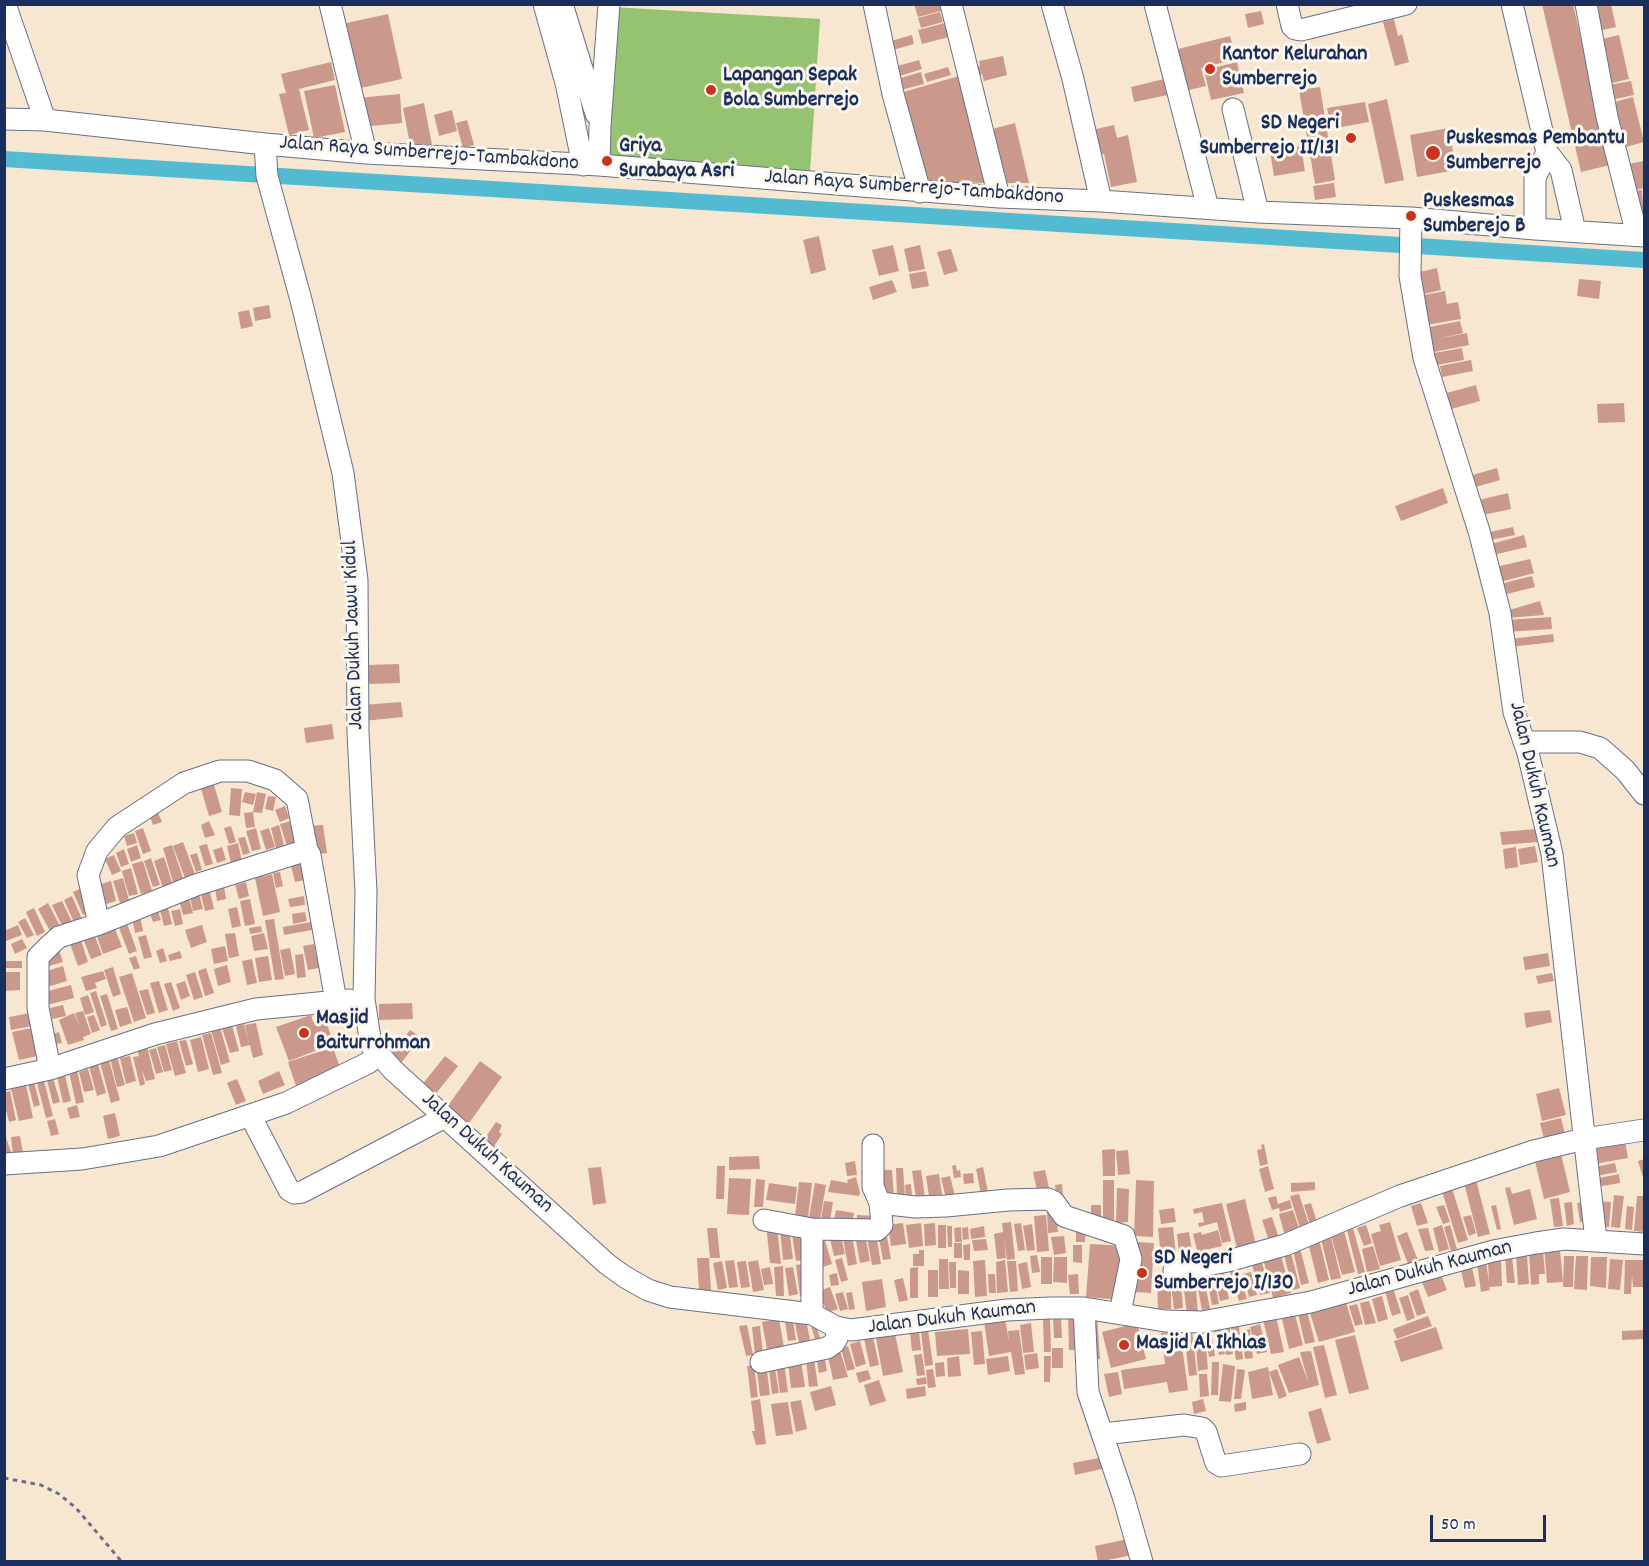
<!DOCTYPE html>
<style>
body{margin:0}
#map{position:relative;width:1649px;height:1566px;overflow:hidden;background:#f7e7d1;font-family:Dekko,sans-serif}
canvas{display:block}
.frame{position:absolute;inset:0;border:6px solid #1b2f5e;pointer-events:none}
.scale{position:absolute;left:1430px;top:1515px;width:116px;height:27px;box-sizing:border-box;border:3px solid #1b2f5e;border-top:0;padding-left:8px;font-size:18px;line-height:21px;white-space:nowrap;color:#1b2f5e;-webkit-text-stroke:4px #fbf7ec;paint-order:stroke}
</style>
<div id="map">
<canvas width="1649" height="1566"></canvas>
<div class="frame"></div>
<div class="scale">50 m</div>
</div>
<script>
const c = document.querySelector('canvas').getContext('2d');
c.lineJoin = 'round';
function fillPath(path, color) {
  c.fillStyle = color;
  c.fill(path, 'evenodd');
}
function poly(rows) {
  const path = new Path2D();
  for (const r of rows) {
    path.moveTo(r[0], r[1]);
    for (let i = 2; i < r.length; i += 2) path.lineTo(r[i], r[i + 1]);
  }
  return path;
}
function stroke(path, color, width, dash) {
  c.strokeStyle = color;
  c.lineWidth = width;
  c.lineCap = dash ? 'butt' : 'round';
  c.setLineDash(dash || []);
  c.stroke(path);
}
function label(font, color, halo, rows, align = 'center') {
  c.font = font + ' Dekko,sans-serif';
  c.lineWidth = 6;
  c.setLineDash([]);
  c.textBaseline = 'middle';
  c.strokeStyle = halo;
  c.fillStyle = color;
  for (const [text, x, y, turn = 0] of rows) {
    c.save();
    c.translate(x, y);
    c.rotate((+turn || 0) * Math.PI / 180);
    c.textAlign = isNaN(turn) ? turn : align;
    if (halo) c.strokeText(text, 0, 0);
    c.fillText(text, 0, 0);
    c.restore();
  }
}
fillPath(poly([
 [612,7,820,19,810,172,602,160]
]), '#95c371');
stroke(poly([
 [4,159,1644,260]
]), '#53bbd1', 16);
fillPath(poly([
 [914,4,944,4,945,10,918,17],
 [1542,4,1573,4,1610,165,1581,172],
 [1592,4,1611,4,1616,27,1598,31],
 [1261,11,1264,24,1248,28,1245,14],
 [940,12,943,22,921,28,918,18],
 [388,14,402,79,356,89,342,24],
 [1394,19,1398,36,1402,34,1409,62,1395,66,1383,22],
 [945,23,949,37,922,44,918,30],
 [912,35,914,44,886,52,884,43],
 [1619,35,1629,79,1604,85,1594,41],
 [1230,36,1236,59,1201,68,1206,86,1185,91,1174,50],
 [1003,56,1007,75,984,81,982,74,975,76,973,68,980,66,979,61],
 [919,60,922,69,893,78,890,68],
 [331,62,335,80,299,89,309,130,289,135,279,94,286,93,281,74],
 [1237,62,1244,93,1211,100,1204,70],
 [948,67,951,75,927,82,924,74],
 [921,72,924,84,897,91,894,80],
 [959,76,989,183,918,181,893,95],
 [1164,79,1168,95,1134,102,1131,87],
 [1631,81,1634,95,1611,100,1609,85],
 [335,85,345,132,314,138,304,91],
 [1320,87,1335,180,1315,184,1299,90],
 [400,94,402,123,361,127,358,98],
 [1633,97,1644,142,1619,149,1607,104],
 [1387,99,1404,180,1385,184,1368,104],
 [1365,102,1369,122,1331,129,1327,108],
 [424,103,432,145,410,144,403,108],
 [452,110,457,131,439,136,434,115],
 [467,120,474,145,463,148,456,123],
 [1015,123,1029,183,999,183,985,131],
 [1114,125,1117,138,1128,135,1137,182,1111,187,1104,154,1092,156,1087,131],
 [1449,128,1456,170,1417,177,1410,135],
 [1301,146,1305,171,1274,176,1270,151],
 [1644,161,1644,188,1628,192,1623,165],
 [1334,183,1336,197,1315,200,1313,186],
 [1642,190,1644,217,1635,219,1629,192],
 [819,236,826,270,811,274,803,240],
 [893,245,899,271,879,276,872,250],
 [920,245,925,269,909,272,904,249],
 [951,249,958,271,944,275,937,252],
 [1437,268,1441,290,1416,296,1411,274],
 [926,271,929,286,912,289,909,274],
 [1579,279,1601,281,1599,299,1577,296],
 [892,280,897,292,873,300,869,287],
 [1445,291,1447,304,1458,302,1461,319,1426,325,1419,296],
 [269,305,271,318,255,321,253,308],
 [249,310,253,326,241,329,238,312],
 [1460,321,1463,333,1437,339,1467,333,1469,345,1429,353,1425,328],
 [1462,348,1464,360,1431,366,1429,354],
 [1471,360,1473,371,1442,377,1440,366],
 [1476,385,1480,401,1444,411,1439,395],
 [1624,403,1625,422,1598,423,1597,404],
 [1497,468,1500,480,1465,490,1462,478],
 [1443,488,1448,503,1401,521,1395,506],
 [1508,493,1511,509,1483,515,1479,500],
 [1513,527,1515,535,1486,541,1485,533],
 [1524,535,1527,547,1493,555,1491,544],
 [1530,559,1534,573,1500,582,1496,567],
 [1532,576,1535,587,1507,594,1504,583],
 [1540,601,1544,615,1507,618,1506,611],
 [1551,617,1552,629,1506,632,1506,620],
 [1553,634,1554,642,1510,647,1509,639],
 [399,664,400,683,368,684,367,665],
 [401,702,403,717,363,721,362,705],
 [332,724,334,739,306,743,304,728],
 [212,778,222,812,209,816,199,782],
 [231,788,242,789,240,816,229,815],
 [245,792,256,794,253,805,242,802],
 [257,792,266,794,262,813,253,812],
 [268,796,276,797,273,811,265,809],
 [285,806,289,818,280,822,275,810],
 [156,808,162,822,153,825,148,811],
 [253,812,255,827,246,828,244,813],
 [209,821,215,835,205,838,201,825],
 [291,821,297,844,287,846,280,824],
 [279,825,284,845,276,848,271,828],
 [323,825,327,853,314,855,309,826],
 [231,826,236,842,229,844,224,828],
 [143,828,151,851,143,854,135,831],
 [256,828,261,849,252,851,246,831],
 [269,828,275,847,266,850,260,831],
 [1536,829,1537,842,1502,845,1500,832],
 [134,833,137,843,127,846,124,836],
 [245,837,250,853,243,855,238,838],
 [183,842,195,874,185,878,173,846],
 [238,843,242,861,231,863,227,846],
 [207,844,213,864,205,866,199,846],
 [137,845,141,858,131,862,127,849],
 [172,845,184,881,174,885,163,848],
 [1535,846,1538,862,1520,865,1518,849],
 [222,847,226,860,217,863,213,850],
 [1516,847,1518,867,1505,869,1503,849],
 [124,849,129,864,121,867,116,853],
 [197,853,202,870,196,872,190,855],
 [114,855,121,871,112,875,105,859],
 [164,857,173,885,163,888,154,861],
 [151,858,160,885,153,887,144,861],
 [143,861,152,891,141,894,132,864],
 [301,864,305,880,295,882,291,866],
 [131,868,138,894,129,896,122,871],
 [280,872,283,886,276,888,273,873],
 [272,874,280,912,263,916,255,878],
 [123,878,129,900,120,903,113,881],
 [111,881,116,901,106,904,101,884],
 [246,882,249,896,239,899,235,885],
 [224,886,226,899,217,901,215,887],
 [80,889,91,912,83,915,73,892],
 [210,892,214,909,205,911,201,895],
 [199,894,203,909,193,911,190,897],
 [72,896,82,919,74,922,64,900],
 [304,896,305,905,290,907,288,899],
 [189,898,193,913,183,915,179,900],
 [250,899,255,924,245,926,240,901],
 [62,901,73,924,63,928,52,905],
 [48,903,60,926,50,931,38,909],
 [167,904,172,924,164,926,159,906],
 [237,907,241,926,232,928,228,909],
 [34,908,45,932,37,936,26,912],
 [157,908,161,920,153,922,149,911],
 [180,909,183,924,175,926,171,911],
 [305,912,307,921,293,924,292,914],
 [140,915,143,931,135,933,132,917],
 [25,918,34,935,27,938,18,922],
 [274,919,284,979,275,980,265,920],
 [126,921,137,951,129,954,118,925],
 [311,922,312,930,284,935,283,927],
 [113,924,122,947,103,954,95,931],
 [18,925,22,935,6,941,4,931],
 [202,925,207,942,191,948,185,930],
 [261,926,262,932,250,934,249,928],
 [93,931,102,955,91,959,82,936],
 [235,933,239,956,229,958,225,934],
 [264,933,268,949,254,951,251,936],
 [146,935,152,957,144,959,138,937],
 [80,937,88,962,78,966,69,941],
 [22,939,27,948,15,954,11,944],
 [57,943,63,962,42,968],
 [314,944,319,968,308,970,303,946],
 [225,946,228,961,214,964,211,949],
 [163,948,167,961,160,963,156,951],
 [290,948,295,974,285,976,280,950],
 [180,951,182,958,170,961,168,955],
 [1548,953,1550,966,1525,970,1523,957],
 [303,954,306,977,297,978,295,955],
 [136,956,140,968,134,970,129,958],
 [268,956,272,980,259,982,255,958],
 [252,959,257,983,247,985,242,961],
 [4,961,22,961,22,968,4,968],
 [227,965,231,982,218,986,214,969],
 [63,966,67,981,47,987,43,972],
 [113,967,121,994,113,997,104,970],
 [206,968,214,993,205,996,198,971],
 [103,971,106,979,95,983,97,988,86,991,81,977],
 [4,972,20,972,20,990,4,991],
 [195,972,203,997,194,1000,186,975],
 [132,973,146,1018,134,1022,119,977],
 [1552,973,1554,981,1538,984,1536,976],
 [159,981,168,1010,159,1013,150,983],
 [185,981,190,996,181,1000,176,984],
 [171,982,180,1008,173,1011,164,984],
 [71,985,74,998,47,1005,44,992],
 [148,989,155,1013,147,1015,139,991],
 [96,991,107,1025,101,1027,90,993],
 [107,994,118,1029,111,1031,100,996],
 [88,995,94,1012,85,1015,80,998],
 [412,1003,413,1019,379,1020,379,1004],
 [63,1005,66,1016,52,1019,50,1008],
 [127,1007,132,1023,120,1027,115,1010],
 [1550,1010,1552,1022,1526,1028,1524,1013],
 [83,1011,91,1034,83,1037,84,1040,68,1045,59,1020,74,1013,80,1027,75,1013],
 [30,1013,32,1026,11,1030,9,1017],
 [94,1015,100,1030,92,1033,87,1017],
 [311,1015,313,1022,325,1018,332,1039,321,1042,323,1048,289,1061,276,1027],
 [256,1023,263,1055,253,1058,250,1045,241,1047,236,1026,244,1024,249,1043,245,1025],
 [232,1025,239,1051,230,1053,222,1028],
 [220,1027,230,1062,221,1065,211,1030],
 [31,1028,37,1056,19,1060,12,1032],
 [410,1030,421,1037,398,1067,388,1059],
 [59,1032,62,1043,56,1044,53,1034],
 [211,1033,222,1073,213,1075,202,1035],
 [201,1037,209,1069,198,1072,190,1040],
 [186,1040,193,1064,186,1066,179,1041],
 [177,1041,186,1073,175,1076,166,1044],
 [165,1045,172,1070,164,1072,157,1047],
 [147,1046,155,1079,146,1081,142,1070,145,1084,140,1086,133,1057,139,1056,137,1049],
 [333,1047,341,1071,296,1086,288,1062],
 [156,1048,163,1072,156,1074,149,1050],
 [117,1056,125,1085,117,1087,110,1058],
 [130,1056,136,1081,126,1084,120,1058],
 [445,1056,458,1066,434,1096,421,1086],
 [108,1057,120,1100,111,1103,99,1059],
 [480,1061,502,1077,469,1123,447,1107],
 [98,1064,106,1093,97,1096,89,1066],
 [88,1069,94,1090,84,1092,79,1072],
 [77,1070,84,1102,76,1104,69,1072],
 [279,1071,285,1085,263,1094,258,1081],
 [65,1075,71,1101,63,1103,57,1076],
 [53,1078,60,1102,53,1104,47,1080],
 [237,1079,246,1101,236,1105,227,1083],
 [44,1081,53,1116,46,1118,37,1083],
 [34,1082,40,1105,34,1107,28,1084],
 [26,1085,33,1118,19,1121,11,1089],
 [1559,1088,1566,1115,1542,1121,1536,1094],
 [10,1091,16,1120,9,1122,4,1102,4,1093],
 [77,1105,80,1117,70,1119,67,1108],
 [115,1113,120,1136,108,1139,103,1116],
 [1561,1118,1566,1138,1545,1143,1540,1123],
 [55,1119,59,1134,51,1136,47,1121],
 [496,1122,502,1125,499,1132,502,1134,491,1151,481,1144],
 [4,1132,11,1152,4,1154],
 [20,1136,23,1153,13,1155,11,1137],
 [1625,1141,1628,1158,1589,1165,1586,1148],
 [1264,1144,1268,1164,1260,1166,1257,1150,1262,1149,1261,1145],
 [1115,1149,1115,1176,1103,1176,1102,1150],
 [1128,1150,1130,1174,1118,1175,1116,1151],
 [1560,1150,1570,1192,1544,1199,1534,1157],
 [759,1156,760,1169,729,1170,729,1157],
 [1644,1159,1644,1181,1638,1161],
 [855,1161,857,1175,847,1176,845,1163],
 [1615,1163,1617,1172,1591,1177,1590,1168],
 [956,1165,957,1171,960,1170,961,1177,954,1178,952,1166],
 [717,1166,725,1166,724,1199,716,1199],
 [1268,1166,1274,1189,1265,1192,1259,1169],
 [601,1167,606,1203,593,1205,588,1168],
 [983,1167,989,1197,982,1199,976,1169],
 [896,1168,903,1168,905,1196,897,1196],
 [882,1170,892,1170,894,1198,884,1199],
 [921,1170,925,1197,916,1198,912,1171],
 [1045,1170,1050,1192,1038,1195,1033,1172],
 [973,1173,974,1183,964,1184,963,1174],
 [939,1174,943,1201,930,1203,926,1176],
 [1619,1174,1620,1183,1591,1188,1589,1180],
 [950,1176,956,1200,947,1202,941,1178],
 [856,1177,860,1193,859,1196,828,1192,831,1180,848,1183,847,1180],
 [729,1178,751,1179,749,1215,727,1214],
 [756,1179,765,1180,763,1207,754,1207],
 [1103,1180,1114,1180,1114,1220,1103,1220],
 [1136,1180,1154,1181,1153,1237,1134,1236],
 [1476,1180,1490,1234,1478,1237,1464,1183],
 [799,1182,812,1183,808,1218,795,1216],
 [1315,1182,1315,1190,1291,1192,1291,1183],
 [769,1183,797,1187,795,1204,766,1200],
 [815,1183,826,1185,819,1225,808,1223],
 [911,1184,912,1196,906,1197,905,1185],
 [1062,1184,1063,1195,1056,1195,1055,1185],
 [1451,1185,1468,1240,1458,1243,1441,1188],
 [1510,1187,1512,1194,1530,1189,1537,1219,1514,1225,1505,1188],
 [1117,1188,1129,1189,1128,1222,1116,1223],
 [1299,1194,1310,1228,1301,1231,1290,1196],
 [1614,1195,1624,1196,1620,1228,1611,1227],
 [1276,1196,1278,1204,1290,1200,1292,1208,1280,1212,1279,1208,1272,1210,1268,1198],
 [1637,1196,1644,1196,1644,1232,1634,1231],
 [1559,1198,1563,1226,1554,1227,1550,1199],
 [1245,1199,1256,1245,1237,1249,1226,1204],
 [824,1201,833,1202,830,1220,821,1219],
 [1597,1201,1611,1202,1609,1227,1595,1226],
 [1572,1202,1574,1224,1567,1226,1564,1203],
 [1585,1202,1587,1221,1580,1222,1577,1203],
 [1222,1203,1231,1241,1222,1243,1217,1222,1199,1227,1198,1223,1204,1222,1202,1212,1194,1214,1193,1209],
 [1311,1203,1317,1222,1310,1225,1304,1205],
 [1421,1203,1428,1223,1417,1226,1411,1206],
 [1091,1205,1101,1205,1101,1220,1091,1220],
 [1444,1205,1450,1222,1443,1224,1436,1207],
 [1496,1205,1501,1229,1497,1230,1491,1206],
 [1627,1206,1634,1207,1632,1230,1625,1229],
 [1174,1208,1176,1222,1161,1224,1159,1210],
 [836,1210,854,1213,851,1228,833,1225],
 [1056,1210,1058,1232,1048,1233,1047,1211],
 [1293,1210,1300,1231,1285,1236,1279,1214],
 [857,1215,879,1216,878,1227,857,1226],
 [1046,1215,1049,1251,1037,1252,1034,1216],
 [1471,1215,1476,1233,1469,1236,1463,1217],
 [1272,1217,1279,1238,1269,1241,1262,1220],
 [1011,1222,1015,1259,1007,1260,1004,1238,1006,1258,997,1259,994,1234,1003,1232,1002,1223],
 [1390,1222,1401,1260,1380,1266,1371,1234,1381,1231,1379,1225],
 [903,1223,906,1244,891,1246,888,1225],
 [921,1223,923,1246,909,1248,906,1225],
 [935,1223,936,1245,925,1246,924,1224],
 [1021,1223,1025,1250,1018,1251,1014,1224],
 [766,1224,777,1226,781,1264,770,1263],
 [1032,1224,1035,1250,1027,1251,1023,1226],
 [938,1225,946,1225,946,1248,938,1248],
 [1086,1225,1085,1242,1076,1242,1076,1226],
 [1366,1225,1372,1243,1364,1246,1357,1228],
 [1442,1225,1449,1249,1439,1252,1433,1228],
 [1450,1225,1457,1249,1451,1251,1444,1227],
 [947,1226,952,1226,952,1247,948,1247],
 [984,1226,985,1237,971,1239,970,1229],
 [961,1227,962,1242,955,1242,954,1228],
 [968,1227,969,1239,963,1240,962,1228],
 [1173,1227,1176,1255,1161,1257,1158,1228],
 [707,1228,717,1228,720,1258,710,1258],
 [789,1228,793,1259,783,1260,780,1229],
 [1353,1228,1365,1272,1358,1274,1347,1230],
 [1428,1228,1434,1250,1425,1251,1418,1229],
 [1218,1230,1222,1246,1205,1250,1207,1256,1199,1258,1193,1234,1201,1232,1202,1235],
 [886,1231,891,1259,883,1260,878,1233],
 [1344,1231,1355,1272,1342,1275,1331,1235],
 [801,1232,805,1260,796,1261,792,1234],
 [1189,1232,1192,1250,1179,1253,1177,1234],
 [1407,1232,1419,1263,1409,1266,1397,1236],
 [823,1234,832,1264,823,1267,814,1237],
 [865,1234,870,1261,860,1263,855,1235],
 [876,1235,881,1264,872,1265,867,1236],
 [1318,1235,1329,1280,1318,1283,1307,1238],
 [841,1236,845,1254,834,1256,830,1239],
 [852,1236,857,1264,848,1266,843,1238],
 [1064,1236,1066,1253,1054,1255,1051,1237],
 [1331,1237,1341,1278,1331,1280,1321,1239],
 [986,1239,988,1250,974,1251,972,1240],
 [1136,1242,1154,1243,1151,1293,1134,1292],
 [954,1243,962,1243,962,1258,954,1258],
 [970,1244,970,1260,964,1260,963,1245],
 [1090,1244,1126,1246,1122,1300,1086,1297],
 [1299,1244,1309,1283,1301,1285,1292,1246],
 [1073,1245,1082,1245,1082,1263,1073,1262],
 [1550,1245,1551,1252,1560,1251,1563,1282,1547,1283,1544,1246],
 [1373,1246,1380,1269,1367,1272,1362,1249],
 [1290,1249,1300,1288,1293,1290,1283,1251],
 [919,1250,924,1250,924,1266,913,1266,913,1254,919,1254],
 [1543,1251,1545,1274,1539,1274,1539,1284,1531,1285,1529,1252],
 [1280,1252,1291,1293,1273,1298,1263,1258],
 [1037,1255,1040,1272,1032,1273,1030,1256],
 [1260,1255,1270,1293,1260,1295,1250,1257],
 [1527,1255,1529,1284,1518,1285,1516,1256],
 [1505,1256,1512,1256,1515,1283,1507,1283],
 [1564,1256,1574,1256,1573,1287,1563,1287],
 [1576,1256,1588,1256,1587,1290,1574,1289],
 [1041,1257,1052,1257,1052,1284,1041,1284],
 [1054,1257,1067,1257,1067,1283,1053,1282],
 [1591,1257,1607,1257,1606,1288,1590,1286],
 [697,1258,709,1258,711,1290,699,1291],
 [842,1258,848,1280,841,1282,835,1260],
 [939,1259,948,1259,949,1289,939,1289],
 [1235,1259,1247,1299,1239,1301,1227,1262],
 [1610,1259,1623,1260,1620,1290,1608,1289],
 [734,1260,738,1287,729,1288,725,1261],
 [758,1260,764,1290,753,1292,748,1262],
 [985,1260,987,1296,975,1297,973,1261],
 [1005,1260,1008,1292,997,1293,996,1262],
 [1501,1260,1502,1286,1489,1287,1490,1290,1481,1292,1477,1263,1486,1262,1489,1282,1488,1261],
 [1625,1260,1644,1260,1644,1287,1633,1287,1632,1275,1631,1294,1624,1294],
 [722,1261,727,1288,718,1290,713,1263],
 [746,1261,750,1287,741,1288,737,1262],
 [1007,1261,1016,1261,1018,1291,1010,1292],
 [949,1262,956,1262,956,1288,950,1288],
 [1027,1262,1031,1287,1022,1289,1018,1264],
 [1221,1262,1229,1299,1220,1301,1212,1265],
 [1471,1263,1476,1286,1465,1288,1460,1266],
 [803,1264,807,1294,800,1296,796,1265],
 [783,1266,784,1296,776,1296,774,1267],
 [770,1267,773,1284,764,1285,761,1269],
 [793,1267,798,1294,789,1296,785,1268],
 [918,1267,918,1298,910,1298,910,1268],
 [928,1270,938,1270,938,1297,928,1297],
 [958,1270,969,1271,969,1294,958,1294],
 [1191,1270,1193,1286,1184,1287,1183,1271],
 [1251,1272,1257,1295,1249,1297,1243,1274],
 [837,1273,839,1285,831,1286,829,1275],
 [988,1274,995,1274,996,1293,989,1293],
 [1078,1274,1079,1294,1070,1294,1068,1275],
 [1441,1275,1447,1290,1428,1297,1422,1282],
 [903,1278,908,1300,899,1302,894,1280],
 [882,1279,886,1307,866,1311,862,1282],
 [1157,1280,1171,1280,1171,1309,1158,1309],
 [1215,1283,1219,1304,1212,1305,1208,1284],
 [1181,1285,1183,1308,1174,1309,1171,1286],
 [1392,1285,1401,1313,1392,1316,1384,1288],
 [830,1287,838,1309,827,1313,819,1291],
 [1206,1288,1210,1309,1202,1310,1198,1289],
 [1196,1289,1198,1313,1187,1314,1184,1290],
 [1418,1289,1426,1313,1417,1316,1409,1293],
 [843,1292,848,1309,840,1311,835,1294],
 [852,1292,855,1309,849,1310,846,1293],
 [1408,1295,1415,1318,1407,1321,1399,1298],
 [1344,1296,1355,1332,1319,1342,1308,1307],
 [1382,1296,1388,1319,1378,1322,1372,1299],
 [1369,1301,1376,1323,1365,1325,1360,1303],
 [1357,1304,1363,1324,1355,1326,1349,1306],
 [1307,1311,1315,1342,1305,1344,1298,1314],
 [792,1314,796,1340,788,1341,784,1315],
 [1068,1315,1077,1315,1078,1350,1069,1350],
 [1295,1315,1303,1345,1289,1349,1282,1319],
 [1097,1316,1100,1359,1089,1360,1085,1317],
 [1276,1316,1284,1352,1271,1354,1263,1319],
 [1428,1316,1432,1326,1397,1339,1393,1329],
 [1053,1317,1061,1317,1062,1338,1054,1338],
 [794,1318,806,1321,810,1339,807,1341,799,1343],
 [1005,1318,1009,1342,1008,1331,1019,1330,1025,1374,1015,1375,1011,1352,989,1356,984,1321],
 [1043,1318,1050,1318,1051,1352,1044,1352],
 [779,1319,784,1347,767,1350,762,1322],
 [1238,1320,1243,1359,1236,1360,1230,1321],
 [815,1322,820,1338,815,1339,810,1323],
 [1229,1322,1233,1354,1226,1355,1222,1323],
 [918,1323,921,1350,912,1351,909,1324],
 [1031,1323,1034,1352,1023,1353,1020,1325],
 [1137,1323,1146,1359,1111,1368,1102,1332],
 [1220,1324,1225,1354,1219,1355,1214,1325],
 [1260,1324,1267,1352,1257,1354,1250,1327],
 [747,1325,753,1355,746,1356,739,1326],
 [1210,1325,1215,1356,1209,1357,1205,1336,1208,1369,1198,1371,1195,1335,1205,1334,1203,1326],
 [760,1326,763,1354,755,1355,752,1327],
 [1436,1327,1443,1349,1401,1362,1394,1341],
 [968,1329,970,1354,937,1356,935,1332],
 [1250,1329,1253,1358,1245,1359,1242,1331],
 [928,1330,933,1365,925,1366,921,1331],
 [1192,1330,1197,1375,1189,1376,1184,1331],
 [1644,1330,1644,1339,1622,1340,1622,1331],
 [982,1331,985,1364,974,1365,971,1332],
 [1180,1331,1188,1390,1169,1393,1167,1382,1124,1389,1121,1370,1165,1364,1161,1333],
 [895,1334,903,1372,883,1376,876,1338],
 [1355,1335,1369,1389,1349,1394,1335,1340],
 [873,1337,879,1365,870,1367,864,1339],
 [860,1341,866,1364,856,1367,850,1344],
 [1324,1345,1337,1395,1325,1398,1313,1347],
 [848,1346,855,1369,847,1371,841,1348],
 [839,1347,848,1377,833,1380,827,1351],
 [1052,1348,1063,1348,1063,1368,1052,1368],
 [1311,1351,1319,1385,1289,1393,1278,1365,1299,1357,1309,1384,1300,1352],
 [1037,1353,1039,1368,1026,1370,1024,1355],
 [824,1354,827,1371,819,1373,816,1355],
 [922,1354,925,1375,917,1376,914,1355],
 [959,1356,961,1376,948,1377,947,1358],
 [1008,1356,1010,1371,988,1375,986,1359],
 [1044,1356,1051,1356,1050,1382,1044,1382],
 [814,1359,818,1386,809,1387,806,1360],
 [801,1361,805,1387,791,1388,788,1363],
 [784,1362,788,1392,780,1393,776,1364],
 [944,1362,945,1376,936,1377,935,1363],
 [1212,1362,1219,1362,1218,1395,1211,1395],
 [1223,1364,1235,1366,1231,1402,1219,1401],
 [754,1365,758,1397,751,1398,747,1366],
 [1268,1367,1273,1395,1252,1399,1248,1372],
 [775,1368,779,1393,772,1394,769,1369],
 [933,1369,936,1387,928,1388,926,1370],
 [1237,1369,1245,1370,1241,1399,1234,1399],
 [1277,1369,1287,1396,1279,1399,1269,1372],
 [868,1370,871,1379,859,1383,856,1373],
 [767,1371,770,1395,760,1396,757,1372],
 [1118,1372,1122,1394,1109,1397,1104,1374],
 [1199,1374,1207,1374,1209,1396,1200,1397],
 [926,1377,927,1384,917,1385,916,1379],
 [879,1380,886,1401,870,1406,864,1385],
 [831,1386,836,1405,815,1411,810,1392],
 [925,1386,926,1396,907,1399,906,1389],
 [760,1399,766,1444,756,1445,752,1431,755,1431,751,1401],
 [1203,1399,1206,1411,1194,1414,1192,1402],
 [801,1400,807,1429,796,1432,790,1402],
 [788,1402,793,1434,776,1436,771,1404],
 [1246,1402,1246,1410,1235,1412,1234,1404],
 [1321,1408,1331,1440,1317,1444,1308,1412],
 [1104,1457,1106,1468,1075,1475,1073,1463],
 [1128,1539,1132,1555,1098,1562,1095,1546]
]), '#cb998c');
const minor = poly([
 [5,4,45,120],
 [330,4,366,153],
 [544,4,566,83,583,165],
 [562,4,596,114],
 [874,4,893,94,920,192],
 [951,4,999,197],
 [1052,4,1073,79,1101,201],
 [1155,4,1208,208],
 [1287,4,1292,26,1295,29,1301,30,1406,4],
 [1512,4,1547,152,1561,170,1575,231],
 [1586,4,1607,117,1637,235],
 [1233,109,1258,212],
 [4,119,45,120,265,144,366,153,599,165,999,197,1101,201,1258,212,1411,218,1535,229,1644,236],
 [265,144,267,176,301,300,343,473,357,580,358,732,366,892,364,999,371,1045,393,1070,607,1264,625,1277,648,1290,670,1297,812,1314,836,1327,851,1330,1007,1310,1050,1308,1084,1308,1165,1321,1202,1322,1311,1302,1493,1251,1536,1243,1564,1239,1644,1244],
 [599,165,600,126,609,4],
 [1411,218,1410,276,1424,358,1479,531,1500,613,1514,712,1528,753,1552,854,1596,1240],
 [1535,229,1535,178,1547,152],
 [1524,742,1580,742,1600,748,1625,770,1644,794],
 [99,924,88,875,97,851,117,827,184,783,220,771,248,771,275,780,297,799,307,850,310,855,336,1001],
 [50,1069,38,1008,38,957,50,945,59,937,99,924,196,885,307,850],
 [4,1079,50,1069,155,1034,256,1009,349,1000],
 [250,1115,289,1190,294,1193,302,1192,445,1117],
 [873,1145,873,1187,880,1203],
 [4,1164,82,1159,159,1146,286,1103,368,1063,378,1055],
 [764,1220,812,1229],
 [1174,1271,1228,1261,1285,1245,1400,1196,1534,1151,1584,1139,1644,1130],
 [1084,1308,1088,1392,1124,1499,1142,1562],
 [812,1314,812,1229,877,1230,882,1225,880,1203,915,1207,946,1206,1008,1200,1048,1199,1054,1202,1064,1216,1124,1236,1131,1259,1120,1313],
 [761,1362,827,1348,834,1343,837,1338,836,1327],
 [1103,1434,1184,1425,1202,1428,1206,1432,1216,1463,1221,1466,1300,1454]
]);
stroke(minor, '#686f86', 23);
stroke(poly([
 [4,1478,41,1485,59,1494,76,1508,122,1562]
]), '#686f86', 3, [4.5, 4.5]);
stroke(minor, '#fff', 21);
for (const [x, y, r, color] of [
 [1210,69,6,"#c8321e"],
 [711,90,6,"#c8321e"],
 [1351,138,6,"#c8321e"],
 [1433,153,8,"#c8321e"],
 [607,161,6,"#c8321e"],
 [1411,216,6,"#c8321e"],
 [304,1033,6,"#c8321e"],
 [1142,1273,6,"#c8321e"],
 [1124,1345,6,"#c8321e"]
]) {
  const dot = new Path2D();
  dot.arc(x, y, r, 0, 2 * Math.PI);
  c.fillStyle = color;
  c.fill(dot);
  stroke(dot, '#fbf7ec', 2);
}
label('bold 22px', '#1b2f5e', '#fbf7ec', [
 ["Kantor Kelurahan",1222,56],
 ["Sumberrejo",1222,81],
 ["Lapangan Sepak",723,77],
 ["Bola Sumberrejo",723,102],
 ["SD Negeri",1339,125,"right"],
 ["Sumberrejo II/131",1339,150,"right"],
 ["Puskesmas Pembantu",1446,140],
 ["Sumberrejo",1446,165],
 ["Griya",619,148],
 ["Surabaya Asri",619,173],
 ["Puskesmas",1423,203],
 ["Sumberejo B",1423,228],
 ["Masjid",316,1020],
 ["Baiturrohman",316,1045],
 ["SD Negeri",1154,1260],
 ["Sumberrejo I/130",1154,1285],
 ["Masjid Al Ikhlas",1136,1345]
], 'left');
label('22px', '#1b2f5e', '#fbf7ec', [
 ["Jalan Raya Sumberrejo-Tambakdono",429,155,4],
 ["Jalan Raya Sumberrejo-Tambakdono",914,189,4],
 ["Jalan Dukuh Jawu Kidul",355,635,-92],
 ["Jalan Dukuh Kauman",1533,785,77],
 ["Jalan Dukuh Kauman",486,1154,42],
 ["Jalan Dukuh Kauman",1430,1270,-15],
 ["Jalan Dukuh Kauman",952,1319,-7]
]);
</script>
